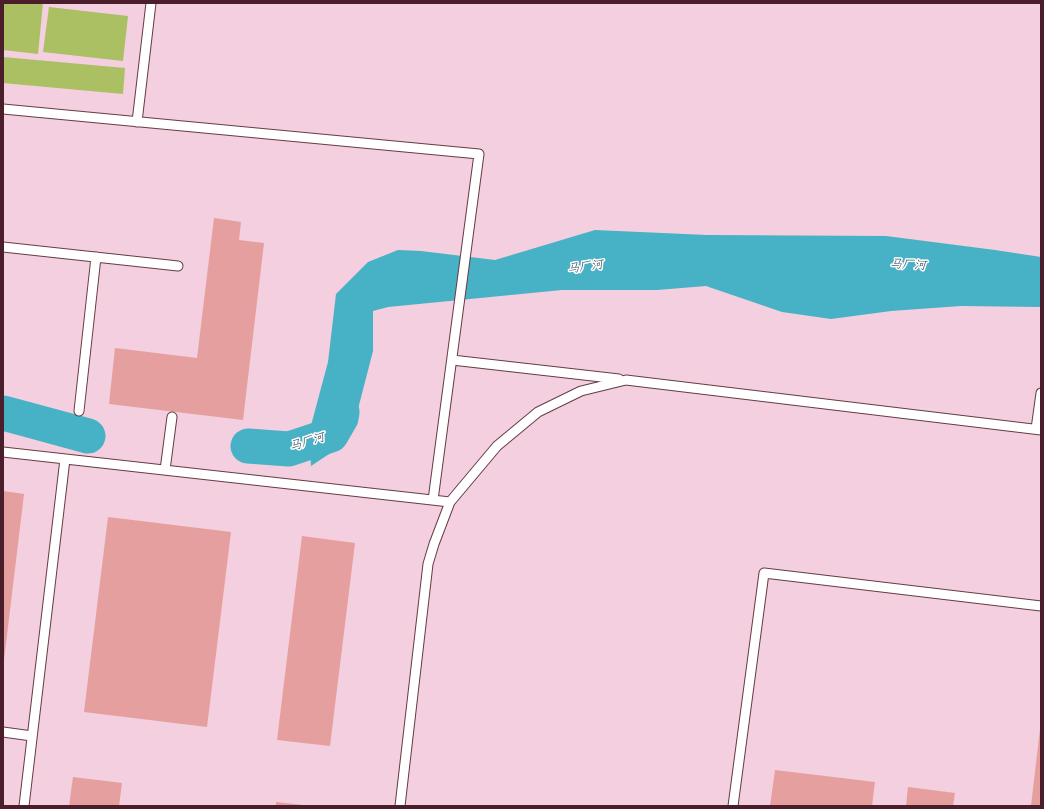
<!DOCTYPE html>
<meta charset="utf-8">
<style>
body{margin:0}
#map{position:relative;width:1044px;height:809px;overflow:hidden;background:#f5e8d2;font-family:"Playpen Sans",sans-serif}
canvas{display:block}
.frame{position:absolute;inset:0;border:4px solid #4a1f2b;pointer-events:none}
</style>
<div id="map">
<canvas width="1044" height="809"></canvas>
<div class="frame"></div>
</div>
<script>
const c = document.querySelector('canvas').getContext('2d');
c.lineJoin = 'round';
function fillPath(path, color) {
  c.fillStyle = color;
  c.fill(path, 'evenodd');
}
function poly(rows) {
  const path = new Path2D();
  for (const r of rows) {
    path.moveTo(r[0], r[1]);
    for (let i = 2; i < r.length; i += 2) path.lineTo(r[i], r[i + 1]);
  }
  return path;
}
function stroke(path, color, width, dash) {
  c.strokeStyle = color;
  c.lineWidth = width;
  c.lineCap = dash ? 'butt' : 'round';
  c.setLineDash(dash || []);
  c.stroke(path);
}
function label(font, color, halo, rows, align = 'center') {
  c.font = font + ' "Playpen Sans","LXGW WenKai TC",sans-serif';
  c.lineWidth = 3;
  c.setLineDash([]);
  c.textBaseline = 'middle';
  c.strokeStyle = halo;
  c.fillStyle = color;
  for (const [text, x, y, turn = 0] of rows) {
    c.save();
    c.translate(x, y);
    c.rotate((+turn || 0) * Math.PI / 180);
    c.textAlign = isNaN(turn) ? turn : align;
    if (halo) c.strokeText(text, 0, 0);
    c.fillText(text, 0, 0);
    c.restore();
  }
}
fillPath(poly([
 [3,3,1041,3,1041,806,3,806]
]), '#f3cfdf');
fillPath(poly([
 [3,3,43,3,38,54,3,50],
 [49,7,128,16,123,61,43,52],
 [3,57,125,68,123,94,3,83]
]), '#abbf63');
fillPath(poly([
 [595,230,707,235,886,236,995,250,1041,257,1041,307,961,306,891,311,831,319,782,312,706,286,657,290,562,290,388,307,373,311,373,351,358,409,347,442,311,466,309,433,328,362,336,294,368,262,398,250,421,251,495,260]
]), '#47b1c5');
stroke(poly([
 [3,413,88,436],
 [248,446,289,449,331,435,341,418,342,412]
]), '#47b1c5', 35);
fillPath(poly([
 [214,218,241,222,239,240,264,243,243,420,109,404,115,348,197,358],
 [3,491,24,494,4,660,3,660],
 [108,517,231,532,207,727,84,712],
 [302,536,355,543,330,746,277,740],
 [1040,729,1041,806,1031,806],
 [775,770,875,782,872,806,770,806],
 [73,777,122,783,119,806,69,806],
 [908,787,955,793,953,806,906,806],
 [276,802,303,805,303,806,276,806]
]), '#e59f9e');
const lane = poly([
 [3,109,479,154,433,500],
 [137,122,151,3],
 [3,247,178,266],
 [452,360,619,379],
 [79,411,96,257],
 [1036,429,1041,393],
 [3,452,450,502],
 [165,470,172,417],
 [3,732,32,736],
 [24,806,65,459],
 [400,806,428,564,434,544,450,502,497,446,538,412,581,391,626,380,1041,430],
 [733,806,764,573,1041,606]
]);
stroke(lane, '#643d44', 11);
stroke(lane, '#fff', 9);
label('italic 12px', '#496170', '#fff', [
 ["马厂河",908,265,3],
 ["马厂河",585,267,-8],
 ["马厂河",307,442,-17]
]);
</script>
